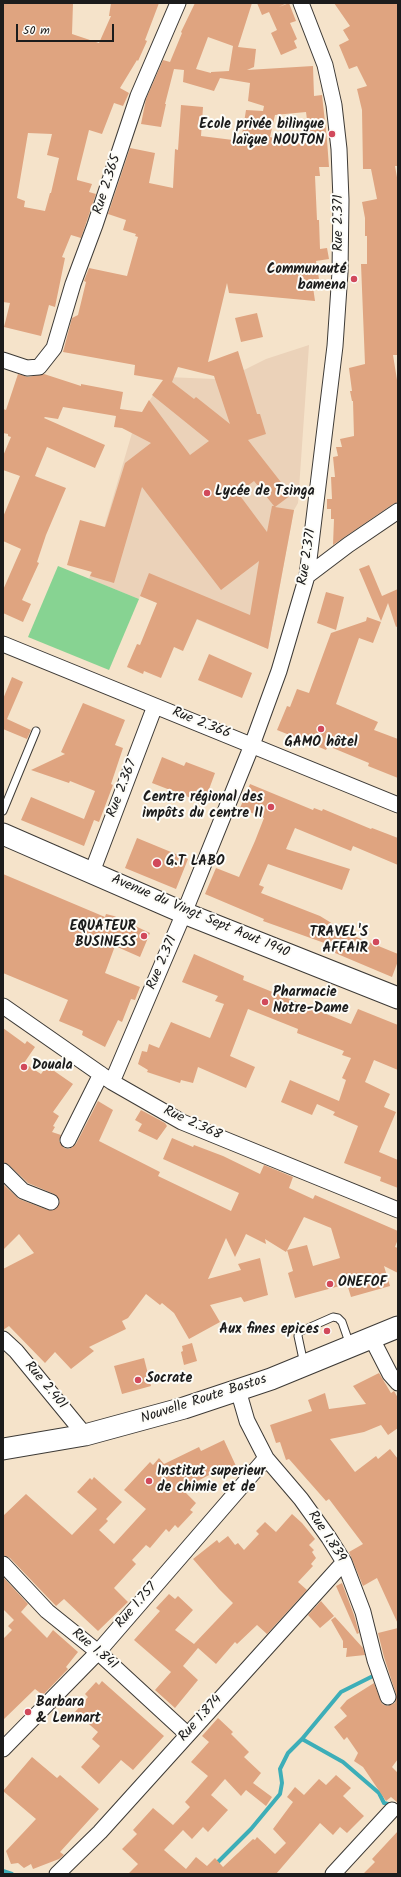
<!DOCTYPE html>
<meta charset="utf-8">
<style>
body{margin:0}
#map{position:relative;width:401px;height:1877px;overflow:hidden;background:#f5e3ca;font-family:Kalam,sans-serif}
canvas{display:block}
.frame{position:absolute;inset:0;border:4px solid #1c1c1c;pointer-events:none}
.scale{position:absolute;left:16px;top:24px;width:98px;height:18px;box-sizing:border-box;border:2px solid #1c1c1c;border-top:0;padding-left:5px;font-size:12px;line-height:14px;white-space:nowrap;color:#1c1c1c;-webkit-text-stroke:3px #fdfcf7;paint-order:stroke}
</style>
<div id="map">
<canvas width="401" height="1877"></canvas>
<div class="frame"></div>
<div class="scale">50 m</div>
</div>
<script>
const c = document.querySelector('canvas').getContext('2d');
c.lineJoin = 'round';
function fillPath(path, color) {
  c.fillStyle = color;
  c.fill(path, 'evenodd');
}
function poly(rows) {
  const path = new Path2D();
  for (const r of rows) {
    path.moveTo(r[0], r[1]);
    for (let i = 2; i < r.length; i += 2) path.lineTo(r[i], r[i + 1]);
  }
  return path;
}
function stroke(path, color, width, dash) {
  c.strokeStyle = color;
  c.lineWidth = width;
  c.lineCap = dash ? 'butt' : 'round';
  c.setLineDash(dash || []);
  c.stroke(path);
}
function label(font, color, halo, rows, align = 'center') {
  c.font = font + ' Kalam,sans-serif';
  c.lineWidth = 4;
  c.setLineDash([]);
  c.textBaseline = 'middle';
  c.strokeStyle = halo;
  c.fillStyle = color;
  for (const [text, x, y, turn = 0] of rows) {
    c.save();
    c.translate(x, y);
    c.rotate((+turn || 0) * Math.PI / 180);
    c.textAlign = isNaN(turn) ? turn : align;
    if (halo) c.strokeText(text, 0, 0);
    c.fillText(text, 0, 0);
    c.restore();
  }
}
fillPath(poly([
 [309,345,298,503,294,510,268,649,140,596,139,599,89,579,132,433,147,404,166,377,215,379,244,370,266,359]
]), '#ebd2b9');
fillPath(poly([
 [58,566,139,599,109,670,28,637]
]), '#87d392');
stroke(poly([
 [302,1739,343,1762,379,1793,384,1803,392,1805],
 [218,1862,251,1829,280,1794,282,1783,280,1769,288,1753,302,1739,341,1692,373,1676],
 [3,1871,12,1874]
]), '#3daeb8', 4);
fillPath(poly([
 [3,3,73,3,72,34,99,43,111,16,109,16,111,3,159,3,145,40,147,41,138,61,137,60,120,88,129,93,123,106,114,103,102,134,89,130,77,178,77,180,92,184,89,192,96,194,81,238,71,235,62,257,65,258,55,307,49,305,41,336,4,327,10,303,3,302],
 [28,133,52,134,47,155,59,158,51,193,50,193,45,211,24,207,25,201,17,198],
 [195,3,252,3,238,47,256,49,254,67,247,70,313,66,314,96,322,95,327,140,329,167,319,167,320,176,315,176,317,220,319,220,320,249,327,248,329,259,316,261,319,279,312,280,315,301,229,293,227,283,208,362,238,351,257,414,260,414,266,434,248,440,291,495,275,507,294,510,268,649,197,619,183,651,174,647,161,678,144,671,143,674,127,667,137,644,140,645,157,603,140,596,149,573,250,615,259,561,221,590,142,487,114,583,90,576,92,572,67,565,80,520,105,527,125,463,151,443,122,428,114,427,116,416,63,407,58,419,45,417,44,418,105,445,95,468,47,447,35,476,66,488,46,535,37,562,39,563,22,600,31,604,23,622,3,613,3,590,21,549,3,541,3,517,20,476,3,470,3,456,11,437,8,436,8,434,3,433,3,409,6,410,18,374,28,377,44,374,81,386,81,384,123,392,120,409,142,412,149,400,190,455,209,441,152,395,163,380,134,375,135,365,63,352,72,318,78,315,86,282,84,281,89,268,127,276,138,237,135,236,136,234,123,230,126,220,108,214,130,148,155,153,149,183,173,188,175,149,178,150,181,105,203,107,201,136,241,141,246,110,263,111,264,106,248,101,250,83,220,78,214,91,183,82,184,70,174,69,165,104,166,104,161,127,141,124,146,99,163,60,170,62,182,33,181,32],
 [208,37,233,46,229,71,211,72,211,73,196,69],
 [306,112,310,143,273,143,274,138,270,137,275,115],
 [178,367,214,376,230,424,196,397,194,399,172,382],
 [254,481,274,506,272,506,267,532,238,493],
 [257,3,287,3,279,7,289,3,296,21,290,23,297,39,294,41,297,48,281,55,271,33,277,30,269,12,262,15],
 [334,3,398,3,398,166,395,166,398,183,398,355,393,355,398,386,398,502,393,504,333,545,334,519,331,519,331,509,327,509,327,499,332,499,331,477,335,477,333,457,338,456,336,447,342,447,340,439,354,436,353,401,352,401,350,391,352,391,349,368,365,364,361,264,367,264,367,236,365,236,365,218,362,202,377,199,371,169,363,169,362,110,357,89,367,86,357,66,349,69,339,45,349,40,343,30,350,26],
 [257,313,263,337,241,342,235,318],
 [369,565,382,596,398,589,398,626,396,627,388,603,381,621,359,569],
 [326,592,344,597,336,630,317,623],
 [367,617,381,622,373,643,359,638,336,704,378,722,374,730,398,739,398,778,368,766,369,763,328,746,326,750,307,742,305,746,295,742,297,738,277,730,287,706,290,707,297,689,309,693,331,633,366,621],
 [209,654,252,673,242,698,198,680],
 [12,677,23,682,7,719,31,730,27,739,3,729,3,699],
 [83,703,125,720,115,745,123,748,111,784,113,785,99,822,94,820,84,846,21,820,31,797,84,819,95,791,70,781,69,783,31,770,65,754,61,752],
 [162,757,184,766,186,762,215,773,204,803,152,783],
 [250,784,313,810,314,808,322,811,323,809,371,829,372,828,398,838,398,865,353,846,351,851,295,828,286,849,350,869,342,890,268,864,259,885,264,887,261,893,320,916,333,924,332,927,398,954,398,961,392,977,328,950,330,945,263,921,264,919,205,894,216,868,239,877,255,841,264,818,240,808],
 [137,838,188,859,176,889,125,868],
 [3,874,105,917,106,914,114,916,150,933,140,957,115,946,105,973,140,987,135,1000,131,999,122,1022,118,1020,105,1047,82,1035,83,1031,59,1021,68,1000,3,973],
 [194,954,244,976,243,980,351,1024,358,1009,398,1025,398,1070,374,1060,365,1082,390,1094,384,1107,396,1112,379,1152,398,1160,398,1188,380,1181,381,1177,344,1163,358,1126,333,1115,335,1112,317,1104,312,1115,281,1102,290,1080,339,1101,346,1080,342,1078,351,1058,342,1055,344,1051,297,1033,298,1029,248,1009,230,1056,255,1067,246,1088,198,1067,193,1083,181,1080,180,1083,147,1072,148,1070,138,1064,142,1051,147,1052,149,1044,159,1048,171,1022,210,1038,224,1004,215,1001,218,996,182,982],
 [3,1028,25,1044,27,1041,35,1047,24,1063,41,1074,47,1066,73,1084,53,1112,59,1116,53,1126,55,1127,52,1132,61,1135,59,1141,64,1148,69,1149,76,1144,98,1101,113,1110,99,1141,160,1172,158,1176,231,1211,239,1193,163,1159,172,1138,193,1147,194,1145,223,1156,260,1174,264,1165,293,1177,289,1188,313,1199,315,1195,398,1231,398,1239,395,1247,398,1248,398,1273,384,1266,390,1286,351,1297,347,1284,295,1298,288,1273,293,1271,287,1250,307,1245,313,1266,340,1258,331,1228,304,1217,286,1252,265,1239,266,1244,246,1234,235,1257,226,1238,208,1279,241,1270,238,1264,260,1258,268,1295,244,1302,241,1297,210,1305,220,1322,189,1339,174,1313,162,1303,160,1305,146,1294,128,1318,122,1321,126,1329,89,1347,94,1351,71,1369,55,1352,45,1363,9,1326,3,1330,3,1269,34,1253,19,1234,3,1250,3,1184,19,1199,48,1210,56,1209,60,1201,54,1194,28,1183,9,1165,3,1162],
 [141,1110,165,1123,167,1126,157,1140,138,1131,142,1124,135,1120],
 [192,1343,197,1361,184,1365,181,1352,183,1351,182,1346],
 [144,1358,151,1386,122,1394,114,1366],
 [379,1373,391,1393,394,1391,398,1398,398,1428,388,1435,381,1425,364,1432,330,1439,355,1472,376,1456,378,1459,390,1449,398,1459,398,1624,377,1578,363,1586,349,1552,363,1544,329,1499,326,1501,289,1459,286,1460,280,1442,276,1443,270,1425,312,1411,308,1400,325,1393,329,1409,366,1404,353,1386],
 [224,1440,236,1466,215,1476,213,1473,182,1489,196,1503,190,1510,193,1512,178,1528,175,1525,169,1532,166,1529,150,1548,146,1545,132,1560,136,1564,114,1588,128,1602,98,1631,64,1599,56,1606,10,1558,3,1555,3,1516,26,1494,72,1535,97,1509,77,1492,90,1478,92,1480,94,1477,122,1502,106,1519,108,1521,99,1530,114,1544,146,1509,124,1490,150,1462,153,1465,159,1458,164,1464,199,1447,201,1451],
 [292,1514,302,1523,315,1539,309,1545,314,1550,312,1552,316,1558,311,1564,313,1566,298,1582,307,1590,267,1634,257,1625,237,1644,235,1642,216,1664,198,1648,183,1666,198,1680,175,1708,155,1690,171,1672,134,1640,160,1611,156,1608,169,1594,175,1599,178,1596,193,1610,175,1630,194,1644,233,1603,219,1589,193,1559,217,1540,219,1543,228,1536,235,1545,238,1543,244,1550,259,1534,256,1531,265,1522,276,1532],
 [3,1577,28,1604,21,1612,47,1638,53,1630,78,1652,66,1667,68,1669,43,1695,35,1689,3,1720,3,1639,12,1630,8,1626,14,1620,3,1609],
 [342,1583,354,1615,359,1633,357,1634,336,1586],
 [321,1601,334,1616,320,1628,308,1615],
 [335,1617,363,1648,365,1655,346,1657,347,1648,343,1648,343,1641,331,1620],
 [398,1628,398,1759,392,1767,398,1773,398,1803,391,1797,386,1801,363,1767,354,1761,358,1753,347,1737,344,1740,334,1727,347,1716,340,1708,347,1700,374,1683,382,1704,387,1706,395,1703,396,1694,384,1657,378,1633],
 [102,1681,164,1736,133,1770,121,1760,99,1784,81,1767,100,1746,92,1739,98,1732,75,1712,88,1697,85,1694,96,1682,99,1685],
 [218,1718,233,1732,231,1734,249,1752,244,1757,261,1773,253,1783,272,1797,266,1806,246,1790,241,1796,225,1779,211,1795,228,1810,208,1832,203,1827,192,1839,183,1830,164,1850,186,1869,196,1857,207,1866,215,1858,223,1867,253,1839,255,1840,257,1837,275,1854,286,1843,273,1829,293,1802,287,1797,295,1787,304,1795,319,1779,326,1785,336,1775,351,1788,343,1796,364,1816,347,1833,340,1827,333,1835,320,1823,276,1874,128,1874,138,1864,122,1849,137,1834,133,1830,153,1808,173,1825,190,1807,185,1802,208,1776,191,1762,209,1742,202,1736],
 [32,1757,57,1778,60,1775,99,1809,60,1852,64,1855,59,1859,33,1869,31,1864,24,1868,18,1863,11,1864,6,1851,36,1819,3,1791],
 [398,1831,398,1874,363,1874,375,1862,372,1859]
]), '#dfa480');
const service = poly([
 [3,811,36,731],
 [304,1364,298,1336,299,1332,333,1317,338,1318,342,1322,350,1345]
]);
const minor = poly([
 [3,360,27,368,39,367,54,348,73,284,95,225,138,96,178,3],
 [307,576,348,545,398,511],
 [3,644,398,805],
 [92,872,155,706],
 [3,1006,112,1082,182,1122,398,1210],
 [112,1082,184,913,252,745,279,671,307,576,335,346,340,272,341,200,339,149,334,105,325,65,301,3],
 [68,1140,101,1074],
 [3,1171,23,1191,51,1202],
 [3,1339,16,1351,85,1435],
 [372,1339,390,1374,398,1383],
 [238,1390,247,1421,266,1458,301,1499,329,1538,344,1562,363,1612,375,1660,388,1697],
 [3,1564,47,1611,98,1652,187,1734],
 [3,1749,98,1652,266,1458],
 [57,1874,100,1832,344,1562],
 [333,1874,392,1810]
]);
const secondary = poly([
 [3,834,184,913,398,998],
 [3,1449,85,1435,184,1408,271,1379,398,1327]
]);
stroke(service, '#3d3a36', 9);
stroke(minor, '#3d3a36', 17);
stroke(secondary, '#3d3a36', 23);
stroke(service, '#fff', 7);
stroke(minor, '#fff', 15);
stroke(secondary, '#fff', 21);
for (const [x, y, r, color] of [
 [332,134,4,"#d1495b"],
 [354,279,4,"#d1495b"],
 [207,493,4,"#d1495b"],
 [321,729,4,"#d1495b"],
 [271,807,4,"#d1495b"],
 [157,863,5,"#d1495b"],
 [144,936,4,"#d1495b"],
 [376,942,4,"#d1495b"],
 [265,1002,4,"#d1495b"],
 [24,1067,4,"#d1495b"],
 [330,1284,4,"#d1495b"],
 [327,1331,4,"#d1495b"],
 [138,1380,4,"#d1495b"],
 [149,1481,4,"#d1495b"],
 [28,1712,4,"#d1495b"]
]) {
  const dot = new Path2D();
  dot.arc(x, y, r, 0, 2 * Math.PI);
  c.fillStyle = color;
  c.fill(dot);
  stroke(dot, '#fdfcf7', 1.5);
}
label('bold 14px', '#1c1c1c', '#fdfcf7', [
 ["Ecole privée bilingue",324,126,"right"],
 ["laïque NOUTON",324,142,"right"],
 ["Communauté",346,271,"right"],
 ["bamena",346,287,"right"],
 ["Lycée de Tsinga",215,493],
 ["GAMO hôtel",321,744,"center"],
 ["Centre régional des",263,799,"right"],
 ["impôts du centre II",263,815,"right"],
 ["G.T LABO",166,863],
 ["EQUATEUR",136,928,"right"],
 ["BUSINESS",136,944,"right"],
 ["TRAVEL'S",368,934,"right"],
 ["AFFAIR",368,950,"right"],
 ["Pharmacie",273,994],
 ["Notre-Dame",273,1010],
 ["Douala",32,1067],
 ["ONEFOF",338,1284],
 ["Aux fines epices",319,1331,"right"],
 ["Socrate",146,1380],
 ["Institut superieur",157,1473],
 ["de chimie et de",157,1489],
 ["Barbara",36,1704],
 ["& Lennart",36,1720]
], 'left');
label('14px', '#1c1c1c', '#fdfcf7', [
 ["Rue 2.365",108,185,-72],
 ["Rue 2.371",340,223,-90],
 ["Rue 2.371",308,557,-81],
 ["Rue 2.366",201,724,22],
 ["Rue 2.367",123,789,-69],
 ["Avenue du Vingt Sept Aout 1940",200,917,23],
 ["Rue 2.371",163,963,-67],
 ["Rue 2.368",192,1124,25],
 ["Rue 2.401",45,1386,50],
 ["Nouvelle Route Bastos",204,1400,-18],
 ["Rue 1.839",326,1537,57],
 ["Rue 1.757",137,1606,-49],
 ["Rue 1.841",94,1650,40],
 ["Rue 1.874",201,1719,-48]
]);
</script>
